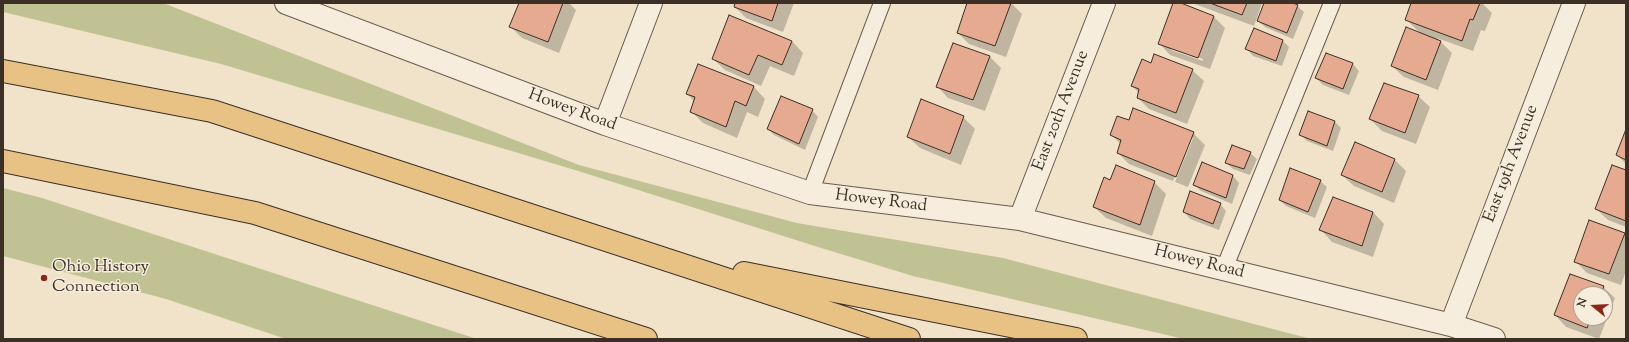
<!DOCTYPE html>
<style>
body{margin:0}
#map{position:relative;width:1629px;height:342px;overflow:hidden;background:#f1e3c9;font-family:"Sorts Mill Goudy",serif}
canvas{display:block}
.frame{position:absolute;inset:0;border:4px solid #3c2f26;pointer-events:none}
.north{position:absolute;left:1573px;top:286px;width:40px;height:40px;box-sizing:border-box;background:#f6eddc;border:1px solid #aca193;border-radius:50%;rotate:288deg;font-size:11px;font-weight:700;line-height:16px;text-align:center;color:#3c2f26}
.north::after{content:'';display:block;margin:auto;width:14px;height:18px;background:#8f2418;clip-path:polygon(50% 0,100% 100%,50% 72%,0 100%)}
</style>
<div id="map">
<canvas width="1629" height="342"></canvas>
<div class="frame"></div>
<div class="north">N</div>
</div>
<script>
const c = document.querySelector('canvas').getContext('2d');
c.lineJoin = 'round';
function fillPath(path, color) {
  c.fillStyle = color;
  c.fill(path, 'evenodd');
}
function poly(rows) {
  const path = new Path2D();
  for (const r of rows) {
    path.moveTo(r[0], r[1]);
    for (let i = 2; i < r.length; i += 2) path.lineTo(r[i], r[i + 1]);
  }
  return path;
}
function stroke(path, color, width, dash) {
  c.strokeStyle = color;
  c.lineWidth = width;
  c.lineCap = dash ? 'butt' : 'round';
  c.setLineDash(dash || []);
  c.stroke(path);
}
function label(font, color, halo, rows, align = 'center') {
  c.font = font + ' "Sorts Mill Goudy",serif';
  c.lineWidth = 3;
  c.setLineDash([]);
  c.textBaseline = 'middle';
  c.strokeStyle = halo;
  c.fillStyle = color;
  for (const [text, x, y, turn = 0] of rows) {
    c.save();
    c.translate(x, y);
    c.rotate((+turn || 0) * Math.PI / 180);
    c.textAlign = isNaN(turn) ? turn : align;
    if (halo) c.strokeText(text, 0, 0);
    c.fillText(text, 0, 0);
    c.restore();
  }
}
fillPath(poly([
 [3,3,163,3,579,165,797,223,1003,258,1311,339,1184,339,913,276,818,247,575,170,221,64,3,12],
 [3,188,42,198,477,339,286,339,166,299,3,256]
]), '#c0c293');
fillPath(poly([
 [520,3,569,3,576,10,559,53,522,38,510,26],
 [736,3,794,3,783,32,746,18,735,7],
 [968,3,1011,3,1022,14,1006,57,969,44,958,33],
 [1174,3,1179,3,1213,16,1225,28,1210,69,1170,55,1159,43],
 [1171,47,1203,59,1203,61,1171,50],
 [1192,3,1262,3,1254,26],
 [1265,3,1291,3,1297,6,1304,12,1293,39,1265,27,1258,21],
 [1412,3,1482,3,1492,13,1485,31,1481,30,1473,51,1437,38,1452,53,1438,90,1404,77,1392,66,1421,34,1406,19],
 [1254,30,1283,41,1289,47,1282,66,1253,56,1247,49],
 [792,41,803,53,794,76,770,66,761,86,725,70,713,59],
 [1326,54,1353,64,1359,71,1349,95,1323,85,1316,78],
 [990,57,1001,68,985,111,948,98,937,86],
 [1151,64,1192,70,1204,81,1187,124,1149,109,1138,98,1139,93,1132,86],
 [699,65,754,87,765,99,758,117,747,112,737,138,703,123,691,111,694,101,687,94],
 [1418,96,1430,107,1416,144,1382,131,1370,119],
 [812,110,818,117,805,150,774,135,768,129],
 [1309,112,1335,122,1341,128,1333,151,1307,141,1300,134],
 [963,117,975,129,961,165,920,148,908,137],
 [1129,122,1193,133,1205,145,1188,187,1129,164,1118,153,1121,144,1111,135],
 [1191,138,1193,138,1175,182,1173,181],
 [1626,132,1626,164,1617,155],
 [1250,153,1257,159,1250,175,1233,169,1226,163],
 [1395,160,1406,171,1394,203,1354,186,1342,175],
 [1202,163,1233,176,1239,183,1232,204,1201,191,1194,185],
 [1626,171,1626,227,1608,220,1596,209],
 [1111,181,1154,182,1166,194,1152,236,1106,218,1094,207],
 [1320,181,1327,187,1315,218,1286,206,1280,200],
 [1220,204,1226,211,1219,230,1190,219,1184,212],
 [1373,212,1384,224,1373,257,1332,242,1321,230],
 [1624,234,1626,236,1626,271,1621,285,1587,273,1575,261],
 [1571,275,1603,287,1615,298,1599,339,1566,327,1555,315],
 [1581,294,1605,294,1605,318,1581,318]
]), '#0003');
const building = poly([
 [519,3,563,3,548,42,509,27,519,3],
 [735,3,778,3,772,21,734,7,735,3],
 [967,3,1011,3,995,46,957,33,967,3],
 [1173,3,1181,3,1214,16,1198,58,1158,44,1173,3],
 [1210,3,1247,3,1242,15,1210,3],
 [1264,3,1293,3,1298,5,1287,33,1257,21,1264,3],
 [1411,3,1480,3,1473,20,1470,19,1462,41,1405,20,1411,3],
 [729,15,792,41,782,65,758,55,749,75,712,59,729,15],
 [1406,27,1441,41,1426,80,1391,66,1406,27],
 [1254,28,1283,40,1276,61,1245,49,1254,28],
 [953,43,990,56,973,100,936,87,953,43],
 [1326,53,1353,63,1343,89,1315,78,1326,53],
 [1154,54,1193,69,1176,113,1137,98,1139,89,1131,86,1142,59,1151,63,1154,54],
 [698,64,754,86,746,106,735,101,726,127,690,112,695,97,686,94,698,64],
 [1384,83,1419,95,1405,133,1369,119,1384,83],
 [781,96,813,109,799,144,767,129,781,96],
 [921,99,964,116,950,154,907,137,921,99],
 [1133,108,1194,132,1176,177,1117,153,1121,140,1110,135,1117,116,1129,120,1133,108],
 [1308,111,1335,121,1327,146,1299,135,1308,111],
 [1626,129,1626,160,1616,155,1626,129],
 [1355,142,1395,159,1382,192,1341,175,1355,142],
 [1232,145,1251,152,1244,169,1225,163,1232,145],
 [1202,162,1233,175,1226,198,1193,185,1202,162],
 [1116,165,1155,181,1140,225,1093,207,1104,177,1110,180,1116,165],
 [1612,165,1626,170,1626,221,1595,209,1612,165],
 [1290,168,1321,180,1308,212,1279,200,1290,168],
 [1190,191,1221,203,1213,224,1183,212,1190,191],
 [1333,197,1373,212,1362,246,1319,230,1333,197],
 [1589,220,1625,233,1609,274,1574,262,1589,220],
 [1570,274,1604,286,1601,294,1581,294,1581,318,1591,318,1587,328,1554,315,1570,274]
]);
fillPath(building, '#e5aa8f');
stroke(building, '#3c2f26', 1);
const lane = poly([
 [810,193,882,3],
 [1224,269,1332,3]
]);
const street = poly([
 [286,3,605,124,810,193,1020,219,1451,325,1494,339],
 [605,124,651,3],
 [1020,219,1104,3],
 [1451,325,1574,3]
]);
const highway = poly([
 [3,71,212,111,909,339],
 [3,161,255,213,646,339],
 [744,273,1076,339]
]);
stroke(lane, '#695c4f', 18);
stroke(street, '#695c4f', 24);
stroke(highway, '#3c2f26', 24);
stroke(lane, '#f6eddc', 16);
stroke(street, '#f6eddc', 22);
stroke(highway, '#e8c284', 22);
for (const [x, y, r, color] of [
 [44,278,4,"#8f2418"]
]) {
  const dot = new Path2D();
  dot.arc(x, y, r, 0, 2 * Math.PI);
  c.fillStyle = color;
  c.fill(dot);
  stroke(dot, '#f6eddc', 1.5);
}
label('17px', '#3c2f26', '#f6eddc', [
 ["Howey Road",572,111,20],
 ["East 20th Avenue",1062,111,-69],
 ["East 19th Avenue",1512,164,-69],
 ["Howey Road",881,202,7],
 ["Howey Road",1199,263,14]
]);
label('17px', '#3c2f26', '#f6eddc', [
 ["Ohio History",52,268],
 ["Connection",52,288]
], 'left');
</script>
